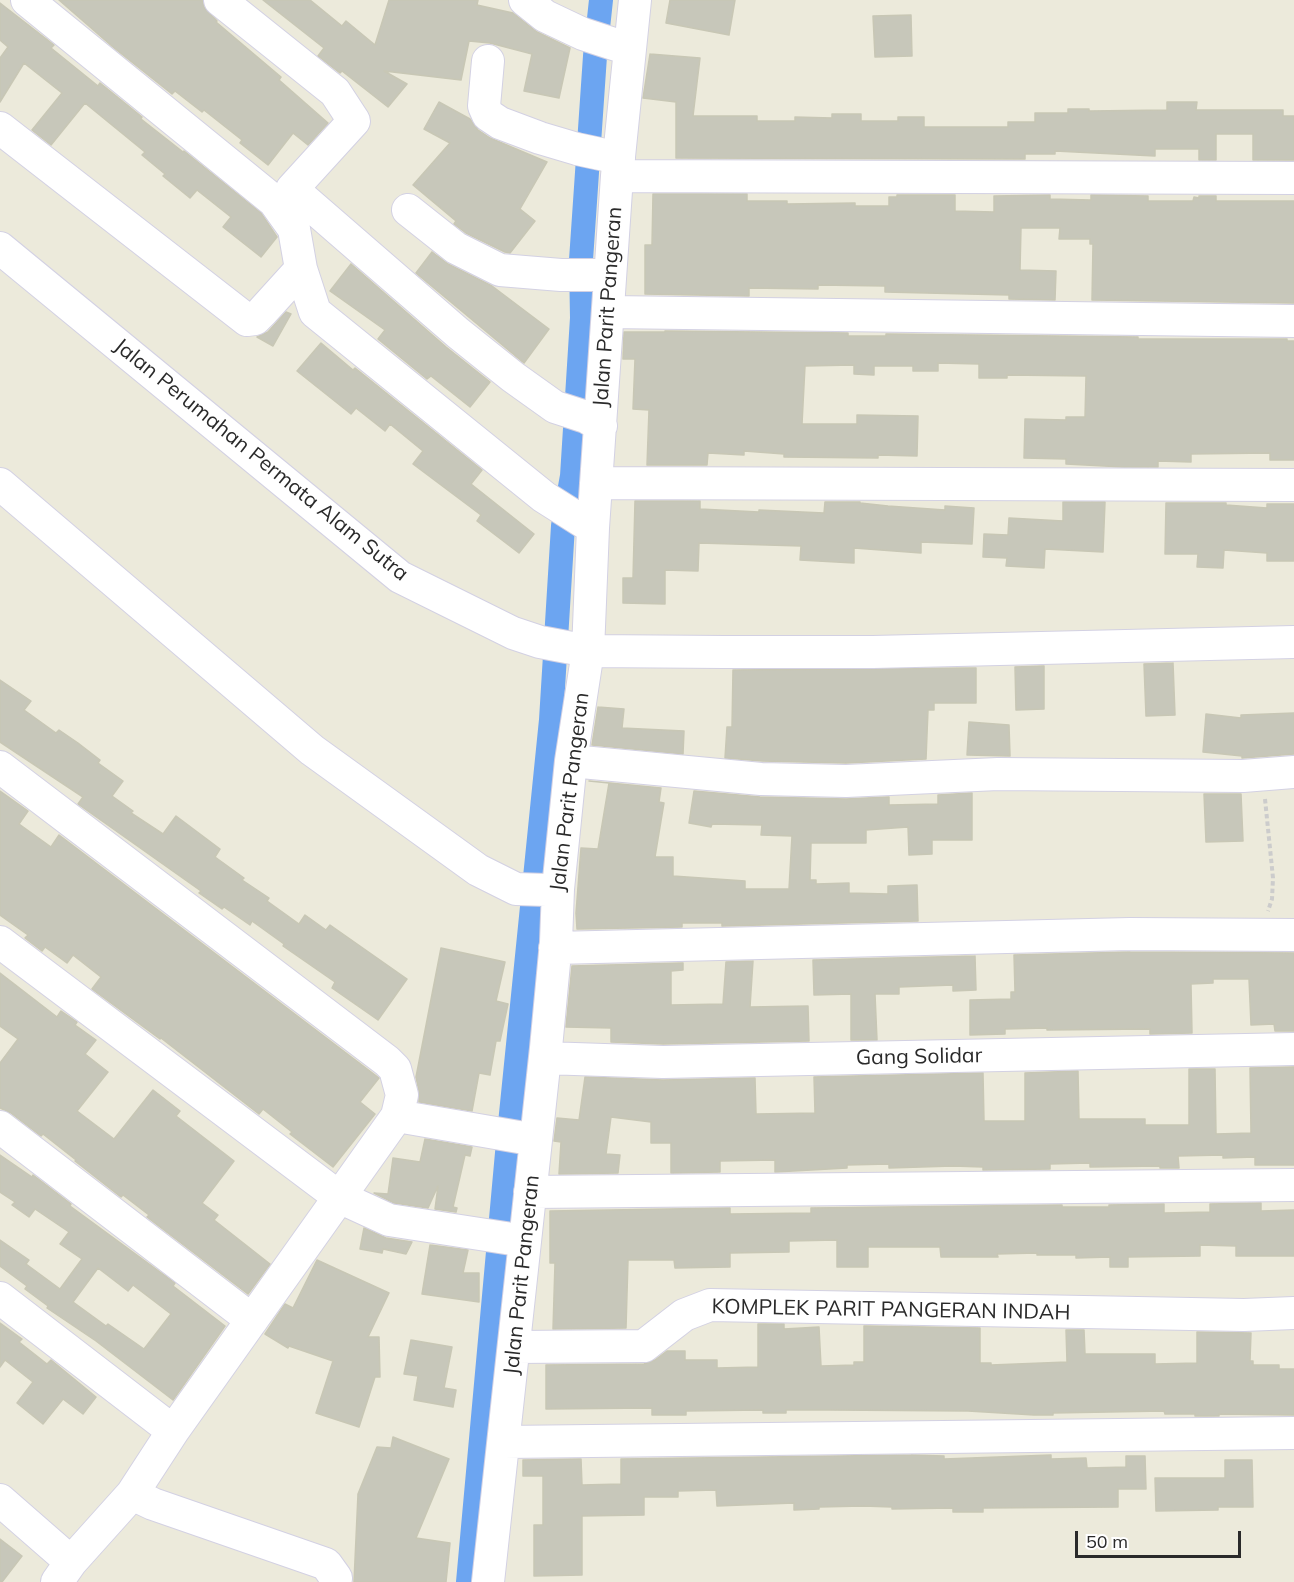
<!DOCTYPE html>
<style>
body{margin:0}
#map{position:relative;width:1294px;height:1582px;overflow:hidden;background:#eceadb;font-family:Mulish,sans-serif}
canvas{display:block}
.scale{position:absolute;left:1075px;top:1531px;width:166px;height:27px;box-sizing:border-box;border:3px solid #2a2a2a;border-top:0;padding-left:8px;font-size:18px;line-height:21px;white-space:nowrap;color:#2a2a2a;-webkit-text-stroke:4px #fff;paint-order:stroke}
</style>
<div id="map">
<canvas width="1294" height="1582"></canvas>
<div class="scale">50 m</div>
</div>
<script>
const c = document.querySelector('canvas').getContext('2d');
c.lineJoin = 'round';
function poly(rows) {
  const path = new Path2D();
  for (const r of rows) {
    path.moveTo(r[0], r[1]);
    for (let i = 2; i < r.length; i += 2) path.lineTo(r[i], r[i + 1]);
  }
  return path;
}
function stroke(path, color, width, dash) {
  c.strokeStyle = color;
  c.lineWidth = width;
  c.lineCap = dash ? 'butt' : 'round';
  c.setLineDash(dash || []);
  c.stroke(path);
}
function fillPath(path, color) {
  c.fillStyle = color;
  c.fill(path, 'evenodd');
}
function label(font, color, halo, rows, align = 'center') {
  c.font = font + ' Mulish,sans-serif';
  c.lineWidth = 4.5;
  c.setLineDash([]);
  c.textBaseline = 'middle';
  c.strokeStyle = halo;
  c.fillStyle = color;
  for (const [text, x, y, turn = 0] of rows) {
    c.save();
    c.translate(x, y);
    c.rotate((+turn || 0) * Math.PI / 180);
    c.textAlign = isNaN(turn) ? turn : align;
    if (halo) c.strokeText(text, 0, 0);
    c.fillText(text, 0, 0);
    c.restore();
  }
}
stroke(poly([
 [468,1582,507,1153,551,720,563,526,572,476,582,318,581,260,595,56,601,0]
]), '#6ca5f1', 24);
const building = poly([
 [59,0,202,0,204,7,217,21,216,22,281,77,279,80,328,123,308,145,293,133,268,165,240,143,242,140,204,110,202,112,175,91,172,94,113,47,59,0],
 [263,0,310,0,342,26,346,21,375,45,389,0,478,0,477,5,513,13,537,32,570,48,559,98,524,91,532,54,490,43,469,41,461,80,384,71,407,84,388,107,342,71,340,73,318,56,324,48,263,0],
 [670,0,735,0,729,35,666,23,670,0],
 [0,3,54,45,51,48,98,86,100,83,142,117,141,119,183,152,184,151,261,213,277,237,261,257,223,227,231,217,197,190,190,198,163,176,165,174,142,155,145,152,85,103,51,145,32,130,62,93,24,63,0,102,0,58,8,47,0,40,0,3],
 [911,15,912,56,875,57,873,16,911,15],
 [650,54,700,58,693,116,757,116,757,121,795,121,795,117,832,118,832,114,861,114,861,121,898,121,898,117,924,117,924,127,1008,127,1008,122,1035,122,1035,113,1068,113,1068,109,1089,109,1089,111,1167,110,1167,102,1197,102,1196,110,1283,110,1283,116,1294,116,1294,160,1253,160,1253,134,1216,134,1216,160,1199,160,1199,149,1155,149,1155,156,1055,151,1055,154,1025,154,1025,159,676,158,676,102,643,98,650,54],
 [439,102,470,119,478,130,490,138,547,162,520,209,535,221,510,253,505,252,466,233,454,224,456,221,413,185,450,143,424,129,439,102],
 [653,194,747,194,747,201,787,201,787,204,855,203,855,206,889,206,889,197,897,197,897,195,955,195,955,211,994,212,994,196,1050,195,1050,199,1091,200,1091,195,1148,196,1148,201,1193,201,1194,197,1199,198,1199,196,1216,196,1216,201,1294,201,1294,303,1092,300,1093,244,1090,244,1090,239,1059,239,1060,228,1021,228,1020,270,1056,271,1055,300,1009,299,1009,295,885,292,885,286,818,285,818,289,749,288,749,296,645,294,645,245,652,245,653,194],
 [432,252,448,264,492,286,549,329,524,363,416,273,432,252],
 [351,264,446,347,490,382,470,407,431,376,427,379,378,339,385,330,330,291,351,264],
 [286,312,291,314,273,346,257,337,268,332,286,312],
 [665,331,848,333,848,336,886,336,886,334,1138,337,1138,339,1287,339,1287,341,1294,341,1294,460,1270,460,1270,453,1191,454,1191,462,1158,461,1158,467,1123,467,1066,464,1066,459,1024,458,1025,419,1066,420,1066,417,1085,417,1086,376,1007,375,1007,378,979,378,979,364,938,363,938,371,913,371,913,366,874,366,874,375,854,374,854,365,805,366,802,424,857,424,857,415,918,416,917,456,878,455,878,458,784,457,784,454,744,451,744,455,708,453,707,465,647,465,649,410,633,409,635,359,623,359,624,332,665,332,665,331],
 [321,343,353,370,355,368,482,470,471,484,534,534,519,553,477,521,481,515,413,464,423,451,390,424,385,431,356,408,351,414,297,371,321,343],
 [635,501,700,501,700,509,759,512,759,510,824,513,825,502,860,502,860,503,888,506,945,510,945,506,974,508,972,544,921,542,921,553,854,548,854,563,800,560,801,546,699,543,698,571,665,570,665,604,623,603,623,578,633,578,635,501],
 [1063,502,1105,502,1103,552,1045,549,1044,568,1006,566,1007,558,983,557,984,534,1008,535,1009,518,1063,521,1063,502],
 [1166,503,1226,503,1226,505,1267,508,1267,504,1294,504,1294,561,1267,561,1267,553,1224,550,1223,568,1197,567,1198,554,1165,554,1166,503],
 [1173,663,1175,715,1146,716,1144,664,1173,663],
 [1044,666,1044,709,1016,710,1015,667,1044,666],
 [976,668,976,703,934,703,934,710,928,710,926,759,846,763,762,761,725,758,727,727,732,727,733,670,976,668],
 [0,680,31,701,24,710,56,733,59,730,78,743,100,760,98,763,123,781,112,796,133,811,131,813,163,834,176,816,220,849,215,857,244,878,242,880,269,898,267,901,299,924,305,915,326,930,330,925,407,979,378,1020,332,988,335,982,283,946,284,944,252,921,250,925,224,907,222,909,199,893,201,891,78,804,83,797,0,742,0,680],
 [598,707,624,709,622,728,684,731,683,754,592,745,598,707],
 [1294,713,1294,754,1242,758,1242,756,1203,752,1206,714,1241,718,1241,715,1294,713],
 [969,722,1009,725,1010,756,967,755,969,722],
 [589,781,661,788,659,802,664,803,655,857,673,857,673,876,745,881,745,889,789,889,792,836,761,835,762,825,712,824,711,827,689,823,694,791,760,797,846,799,889,797,889,805,938,804,938,795,972,793,972,840,932,840,932,854,909,855,908,827,866,830,866,843,811,843,810,880,816,880,816,884,849,883,849,893,888,894,888,886,917,885,918,921,722,926,722,923,682,923,682,927,577,929,576,913,581,848,598,849,609,783,589,781],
 [0,791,28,811,19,824,51,847,59,835,379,1078,360,1102,375,1114,333,1167,290,1134,292,1132,263,1109,259,1114,161,1038,160,1039,92,989,101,977,73,955,67,963,45,947,42,951,25,938,28,935,0,915,0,791],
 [1204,794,1241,794,1243,841,1206,842,1204,794],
 [441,948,505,962,496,1001,508,1004,500,1041,496,1041,490,1075,479,1073,472,1111,419,1102,419,1091,416,1077,441,948],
 [1130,952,1294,953,1294,1031,1275,1031,1274,1024,1251,1025,1249,979,1213,979,1213,983,1191,984,1192,1033,1150,1034,1150,1029,1047,1030,1047,1028,1005,1029,1005,1034,970,1035,970,1000,1011,999,1011,992,1015,992,1014,955,1130,952],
 [975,956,976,990,953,991,953,985,899,987,899,994,875,994,877,1040,851,1040,851,994,814,995,813,960,975,956],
 [753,961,750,1007,808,1006,809,1041,663,1044,611,1042,611,1028,566,1027,572,966,683,963,683,970,671,971,671,1005,723,1004,726,962,753,961],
 [0,973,57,1017,61,1011,77,1022,75,1025,96,1040,85,1054,108,1072,77,1111,114,1139,153,1090,180,1111,176,1116,234,1161,202,1203,218,1215,214,1220,270,1264,248,1294,147,1217,149,1215,123,1195,121,1197,75,1161,76,1160,43,1134,41,1136,11,1113,0,1108,0,1063,18,1039,0,1026,0,973],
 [1294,1067,1294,1165,1255,1165,1255,1157,1223,1158,1223,1155,1178,1156,1179,1168,1160,1168,1160,1166,1090,1167,1090,1163,1050,1164,1050,1169,983,1170,983,1167,953,1166,889,1168,889,1164,847,1165,847,1168,775,1172,775,1160,720,1161,720,1172,671,1173,671,1143,651,1143,651,1122,611,1117,606,1154,620,1155,618,1173,559,1174,561,1142,554,1141,557,1118,579,1120,585,1077,663,1080,755,1078,756,1114,815,1113,814,1077,983,1073,984,1121,1025,1121,1025,1073,1078,1071,1079,1119,1145,1119,1145,1125,1189,1125,1189,1069,1215,1069,1216,1134,1251,1133,1250,1068,1294,1067],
 [425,1139,472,1147,470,1156,465,1155,453,1207,457,1208,456,1212,435,1209,438,1186,428,1208,394,1203,374,1193,388,1194,393,1158,420,1162,425,1139],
 [0,1155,32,1177,33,1175,71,1204,70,1206,175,1283,173,1286,225,1326,173,1400,96,1341,47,1308,48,1306,25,1289,27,1286,0,1266,0,1240,29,1260,26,1264,60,1289,82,1259,60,1244,69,1232,35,1209,29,1217,12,1205,15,1202,0,1192,0,1155],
 [98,1268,128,1291,133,1285,171,1314,144,1349,108,1324,106,1326,73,1302,98,1268],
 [1261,1203,1261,1211,1294,1210,1294,1256,1236,1256,1236,1246,1200,1245,1200,1256,1128,1257,1128,1267,1110,1267,1110,1257,1076,1258,1076,1255,1037,1255,1037,1253,997,1254,998,1257,941,1257,940,1247,868,1247,868,1267,837,1267,837,1240,789,1241,789,1252,730,1253,730,1267,675,1268,674,1260,628,1260,626,1328,553,1329,555,1263,550,1263,550,1211,730,1208,730,1214,811,1213,811,1208,1062,1205,1062,1207,1109,1207,1109,1205,1164,1204,1164,1213,1210,1212,1210,1204,1261,1203],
 [364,1228,386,1238,412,1242,406,1254,383,1249,382,1253,360,1249,364,1228],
 [430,1245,468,1250,463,1273,479,1273,479,1302,422,1294,430,1245],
 [317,1260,389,1293,368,1337,379,1337,380,1377,375,1377,359,1427,316,1413,333,1361,289,1346,288,1348,265,1334,285,1304,293,1308,317,1260],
 [0,1323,22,1339,19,1342,47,1364,51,1360,96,1397,83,1414,63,1399,43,1424,17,1403,33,1382,5,1360,0,1367,0,1323],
 [758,1324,784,1324,784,1329,819,1327,821,1366,854,1365,854,1362,864,1362,864,1326,980,1328,980,1363,991,1363,991,1365,1067,1362,1066,1330,1084,1330,1085,1354,1155,1354,1155,1364,1197,1363,1197,1332,1251,1333,1250,1361,1253,1361,1253,1365,1279,1365,1279,1369,1294,1369,1294,1415,1219,1414,1219,1416,1195,1416,1195,1414,1165,1414,1164,1411,1053,1413,1053,1415,1034,1415,968,1411,829,1410,786,1410,786,1413,763,1413,763,1410,686,1411,686,1415,652,1415,652,1408,546,1409,546,1365,644,1364,655,1360,667,1351,685,1351,685,1360,717,1360,717,1368,758,1367,758,1324],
 [411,1340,452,1347,444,1388,456,1390,453,1407,414,1400,418,1376,404,1374,411,1340],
 [393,1437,449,1459,416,1538,450,1543,446,1582,354,1582,358,1494,377,1447,391,1448,393,1437],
 [911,1455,944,1456,944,1459,1051,1455,1051,1459,1086,1458,1087,1468,1126,1467,1126,1456,1145,1456,1146,1489,1118,1489,1118,1507,983,1508,983,1512,953,1512,953,1508,892,1509,892,1507,863,1506,819,1507,819,1509,794,1510,794,1503,717,1506,716,1490,678,1491,678,1497,644,1497,644,1515,582,1516,582,1575,534,1576,534,1525,543,1525,543,1476,523,1476,523,1460,581,1459,582,1485,621,1484,621,1459,911,1455],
 [1225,1460,1252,1460,1253,1507,1218,1507,1218,1510,1156,1511,1155,1478,1225,1478,1225,1460],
 [0,1539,22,1556,2,1582,0,1582,0,1539]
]);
fillPath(building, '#c7c7ba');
stroke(building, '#c8c7b5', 1.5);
const minor = poly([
 [27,0,274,201,294,229,301,269,315,312,544,497,593,528],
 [220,0,335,92,354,121,292,189,458,333,513,377,555,407,586,417,601,426],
 [525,0,545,16,583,34,629,49],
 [488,61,484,106,488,115,500,123,540,138,577,149,619,158],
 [0,128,247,320,255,319,262,312,301,269],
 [617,176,1294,178],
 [408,210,456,248,500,270,561,275,610,275],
 [0,248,400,577,513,633,540,642,588,651,725,652,873,652,1294,642],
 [609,312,1294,321],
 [596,483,1294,485],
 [0,484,312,750,478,870,516,889,547,890,558,889],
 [571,761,761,779,846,781,998,774,1243,776,1294,772],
 [0,767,387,1061,395,1069,402,1095,397,1116,173,1431,132,1494,71,1562,57,1582],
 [0,942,339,1197,389,1220,525,1241],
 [555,948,1130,934,1294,935],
 [545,1058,663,1062,1294,1049],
 [397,1116,536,1140],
 [0,1127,252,1320],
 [530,1192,1294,1185],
 [0,1298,173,1431],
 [514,1347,644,1346,684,1315,710,1305,1244,1315,1294,1313],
 [504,1442,1294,1433],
 [132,1494,153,1504,326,1564,336,1578,335,1582],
 [0,1500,71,1562],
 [488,1582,546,1048,556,942,558,889,571,761,588,651,593,528,617,176,635,0]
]);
stroke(minor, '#d3d1e3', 34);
stroke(poly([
 [1265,799,1273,878,1272,899,1268,911]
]), '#ccc', 4, [4.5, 3]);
stroke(minor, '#fff', 32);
label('21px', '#2a2a2a', '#fff', [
 ["Jalan Parit Pangeran",608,307,-86],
 ["Jalan Perumahan Permata Alam Sutra",261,460,39],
 ["Jalan Parit Pangeran",570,792,-83],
 ["Gang Solidar",919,1057,-1],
 ["Jalan Parit Pangeran",522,1275,-84],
 ["KOMPLEK PARIT PANGERAN INDAH",891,1310,1]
]);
</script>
